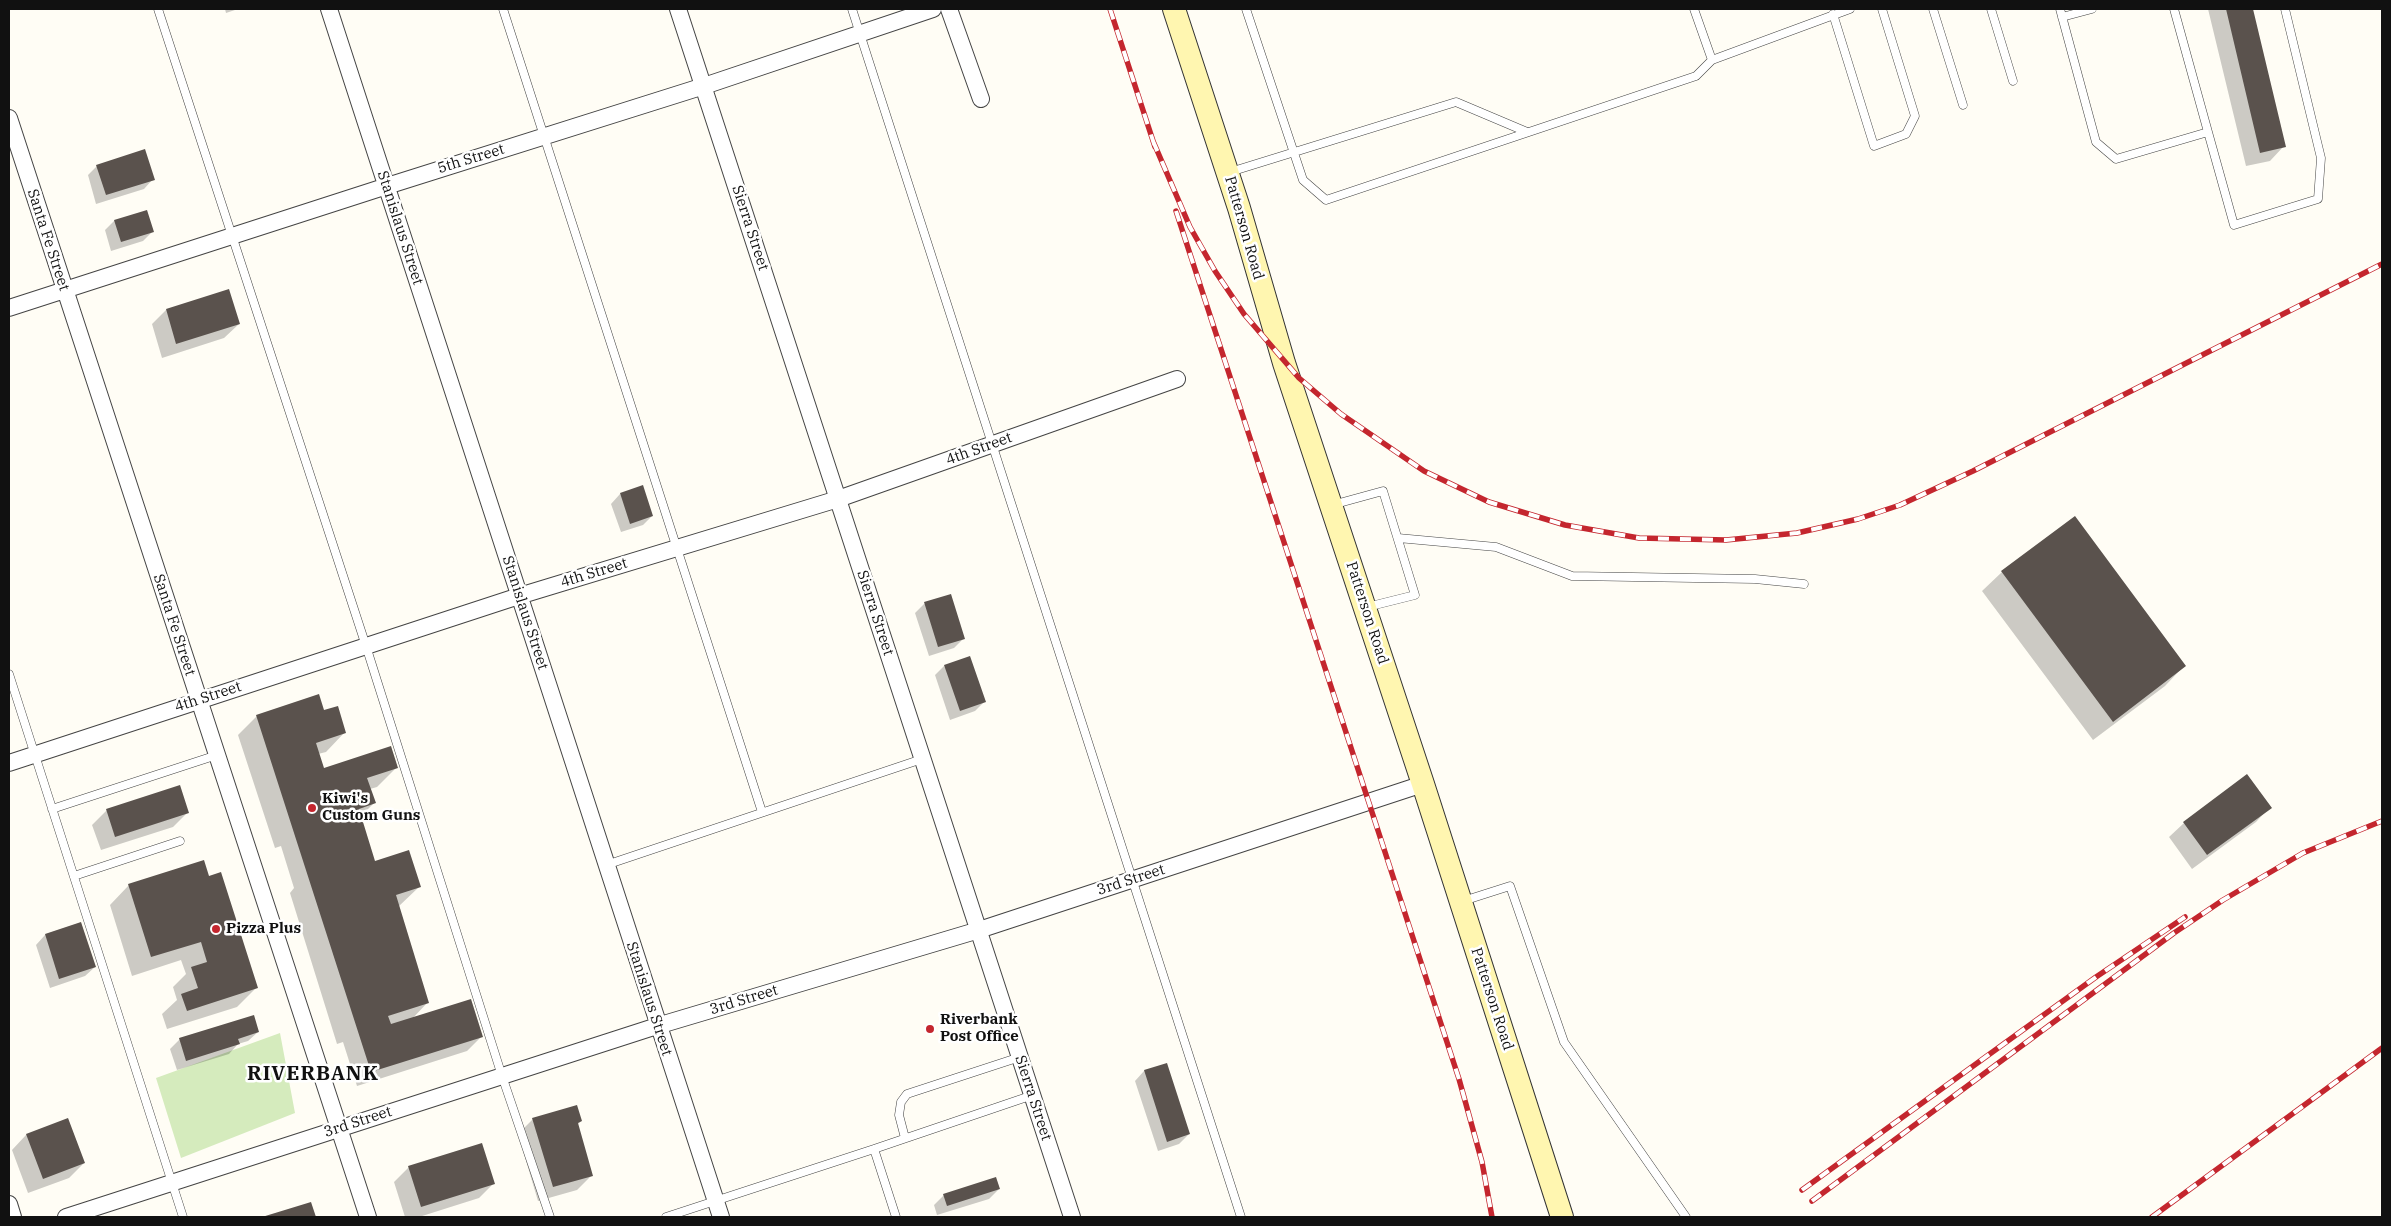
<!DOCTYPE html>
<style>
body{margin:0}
#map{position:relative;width:2391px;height:1226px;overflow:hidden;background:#fffdf5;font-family:"IBM Plex Serif",serif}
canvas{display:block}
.frame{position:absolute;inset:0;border:10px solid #111;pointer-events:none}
</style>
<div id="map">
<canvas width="2391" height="1226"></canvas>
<div class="frame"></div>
</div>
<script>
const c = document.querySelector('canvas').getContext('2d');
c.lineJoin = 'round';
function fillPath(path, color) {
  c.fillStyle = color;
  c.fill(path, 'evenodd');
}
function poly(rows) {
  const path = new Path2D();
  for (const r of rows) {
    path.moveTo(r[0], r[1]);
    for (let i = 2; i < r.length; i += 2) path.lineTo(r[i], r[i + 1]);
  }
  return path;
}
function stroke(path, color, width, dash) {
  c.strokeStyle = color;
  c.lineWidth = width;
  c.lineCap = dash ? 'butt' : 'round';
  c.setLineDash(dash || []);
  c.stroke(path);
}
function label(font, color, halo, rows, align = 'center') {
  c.font = font + ' "IBM Plex Serif",serif';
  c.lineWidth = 5;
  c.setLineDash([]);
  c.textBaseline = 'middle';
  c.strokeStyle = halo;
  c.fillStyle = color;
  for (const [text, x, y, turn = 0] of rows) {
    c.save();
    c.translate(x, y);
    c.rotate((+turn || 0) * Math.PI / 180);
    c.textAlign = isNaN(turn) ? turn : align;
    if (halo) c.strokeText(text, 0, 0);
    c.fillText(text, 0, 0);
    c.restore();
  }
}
fillPath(poly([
 [280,1033,295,1113,181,1158,156,1078]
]), '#d5ebbd');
fillPath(poly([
 [225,9,238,9,226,13],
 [2208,9,2252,9,2284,146,2270,161,2246,166],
 [97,166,153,179,144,189,96,204,88,175],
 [146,211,152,232,143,241,111,251,105,230,114,221],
 [229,291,239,324,224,338,162,358,152,324,166,310],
 [620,494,652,516,643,525,621,532,611,504],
 [2002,572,2184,666,2165,686,2093,740,1982,591],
 [950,595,964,638,954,648,929,656,915,613,924,604],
 [944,666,984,702,975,711,950,720,935,675],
 [324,712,345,732,326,752,318,754,323,769,397,767,377,787,370,789,374,803,360,817,374,863,419,887,398,907,428,1002,412,1019,482,1036,467,1051,357,1086,343,1042,337,1044,290,893,294,888,281,846,275,848,238,735,257,716],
 [2270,807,2256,822,2192,869,2169,837,2184,823],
 [107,810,187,813,173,827,101,850,92,825],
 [208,878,256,988,237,1007,167,1029,162,1014,177,1000,173,987,186,974,181,960,132,976,110,905,129,885],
 [81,924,95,967,85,976,50,988,36,945,45,935],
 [258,1032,248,1041,238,1044,229,1054,177,1070,170,1049,180,1039],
 [1166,1064,1189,1134,1179,1144,1158,1151,1135,1081,1144,1071],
 [68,1119,84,1163,69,1178,28,1193,12,1150,26,1135],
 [533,1119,581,1121,577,1125,592,1175,577,1190,538,1201,518,1134],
 [409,1167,493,1184,479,1198,419,1217,405,1217,394,1182],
 [999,1189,989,1199,937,1215,934,1205,944,1195]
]), '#0003');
fillPath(poly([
 [2226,9,2253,9,2286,147,2260,153],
 [145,149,155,180,106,195,96,165],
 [147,210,154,232,121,242,114,220],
 [229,289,240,324,176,344,166,309],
 [643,485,653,516,630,524,620,493],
 [2075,516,2186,666,2113,722,2001,571],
 [951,594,965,639,938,647,924,602],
 [970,656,986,702,960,711,944,665],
 [319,694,324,710,338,706,346,733,316,743,324,768,391,746,398,768,367,778,376,803,359,809,375,861,409,850,421,887,396,895,429,1003,388,1016,391,1024,471,999,483,1037,371,1072,256,715],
 [2247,774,2272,808,2207,855,2183,822],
 [180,785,189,813,115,837,106,809],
 [204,860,209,876,221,872,258,988,187,1011,181,994,198,988,191,967,207,962,201,942,151,957,128,884],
 [81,922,96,967,59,979,45,934],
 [254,1015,259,1032,238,1039,240,1044,186,1061,179,1038],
 [1167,1063,1190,1134,1167,1142,1144,1070],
 [577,1105,582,1121,578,1123,593,1176,553,1187,532,1118],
 [68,1118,85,1163,43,1179,26,1134],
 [482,1143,495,1184,421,1207,408,1166],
 [996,1177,1000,1189,947,1206,943,1194],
 [311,1202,316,1217,262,1217]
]), '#5a524d');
const lane = poly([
 [158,9,366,646,502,1076,550,1217],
 [503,9,762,812],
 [852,9,1241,1217],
 [1246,9,1303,180,1326,200,1696,76,1712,60],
 [1694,9,1712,60,1850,9],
 [1933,9,1963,105],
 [1991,9,2013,81],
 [2060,9,2096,142,2116,159,2208,132,2174,9],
 [1833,14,1874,146,1906,134,1915,116,1882,9],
 [2062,17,2092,9],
 [2208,132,2234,225,2318,199,2321,158,2285,9],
 [1230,172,1456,102,1527,132],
 [1332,505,1383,491,1415,595,1367,607],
 [1398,538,1496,547,1572,576,1755,579,1804,584],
 [9,674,183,1217],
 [52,809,217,755],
 [606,865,922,759],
 [74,876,180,841],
 [1463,901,1510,886,1564,1042,1686,1217],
 [905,1138,899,1115,901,1102,907,1094,1020,1057],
 [874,1149,1033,1095],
 [666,1217,874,1149,896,1217]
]);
const street = poly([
 [329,9,721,1217],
 [678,9,1072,1217],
 [949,9,981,99],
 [9,118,368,1217],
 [9,308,387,186,704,86,933,9],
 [9,763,519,596,838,499,1177,379],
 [9,1204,13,1217],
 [66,1217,657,1026,979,930,1423,784]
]);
const secondary = poly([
 [1174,9,1239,208,1284,363,1423,784,1562,1217]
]);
stroke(lane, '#444', 9);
stroke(street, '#444', 18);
stroke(secondary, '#333', 24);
stroke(lane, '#fff', 8);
stroke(street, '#fff', 16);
stroke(secondary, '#fff6b0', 22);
const rail = poly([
 [1110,9,1155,147],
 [1153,141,1190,227,1215,271,1244,314,1299,378,1341,414,1424,471,1489,502,1565,525,1639,538,1726,540,1797,533,1858,519,1900,505,1973,471,2382,264],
 [1176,211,1459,1079,1482,1162,1492,1217],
 [1802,1190,2096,977,2185,917],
 [1812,1201,2174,933,2223,900,2303,853,2382,821],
 [2152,1217,2382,1048]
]);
stroke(rail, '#c4262e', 5.5);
stroke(rail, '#fff', 4, [11]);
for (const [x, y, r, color] of [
 [312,808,5,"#c4262e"],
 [216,929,5,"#c4262e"],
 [930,1029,5,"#c4262e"]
]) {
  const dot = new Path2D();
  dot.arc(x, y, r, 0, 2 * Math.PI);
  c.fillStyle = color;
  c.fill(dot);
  stroke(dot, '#fff', 2);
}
label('15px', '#111', '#fff', [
 ["5th Street",471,159,-17],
 ["Stanislaus Street",400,228,72],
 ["Sierra Street",750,228,72],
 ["Patterson Road",1244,228,74],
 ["Santa Fe Street",48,240,72],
 ["4th Street",979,449,-20],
 ["4th Street",594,573,-17],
 ["Stanislaus Street",525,613,72],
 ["Sierra Street",875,613,72],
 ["Patterson Road",1367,613,72],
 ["Santa Fe Street",174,625,72],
 ["4th Street",208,697,-18],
 ["3rd Street",1131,880,-18],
 ["Stanislaus Street",649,999,72],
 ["Patterson Road",1492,999,72],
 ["3rd Street",744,1000,-17],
 ["Sierra Street",1033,1098,72],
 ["3rd Street",358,1122,-18]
]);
label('bold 15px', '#111', '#fff', [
 ["Kiwi's",322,799],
 ["Custom Guns",322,816],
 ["Pizza Plus",226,929],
 ["Riverbank",940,1020],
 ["Post Office",940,1037]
], 'left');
c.letterSpacing = '1px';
label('bold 20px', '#111', '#fff', [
 ["RIVERBANK",313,1074]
]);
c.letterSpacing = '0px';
</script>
